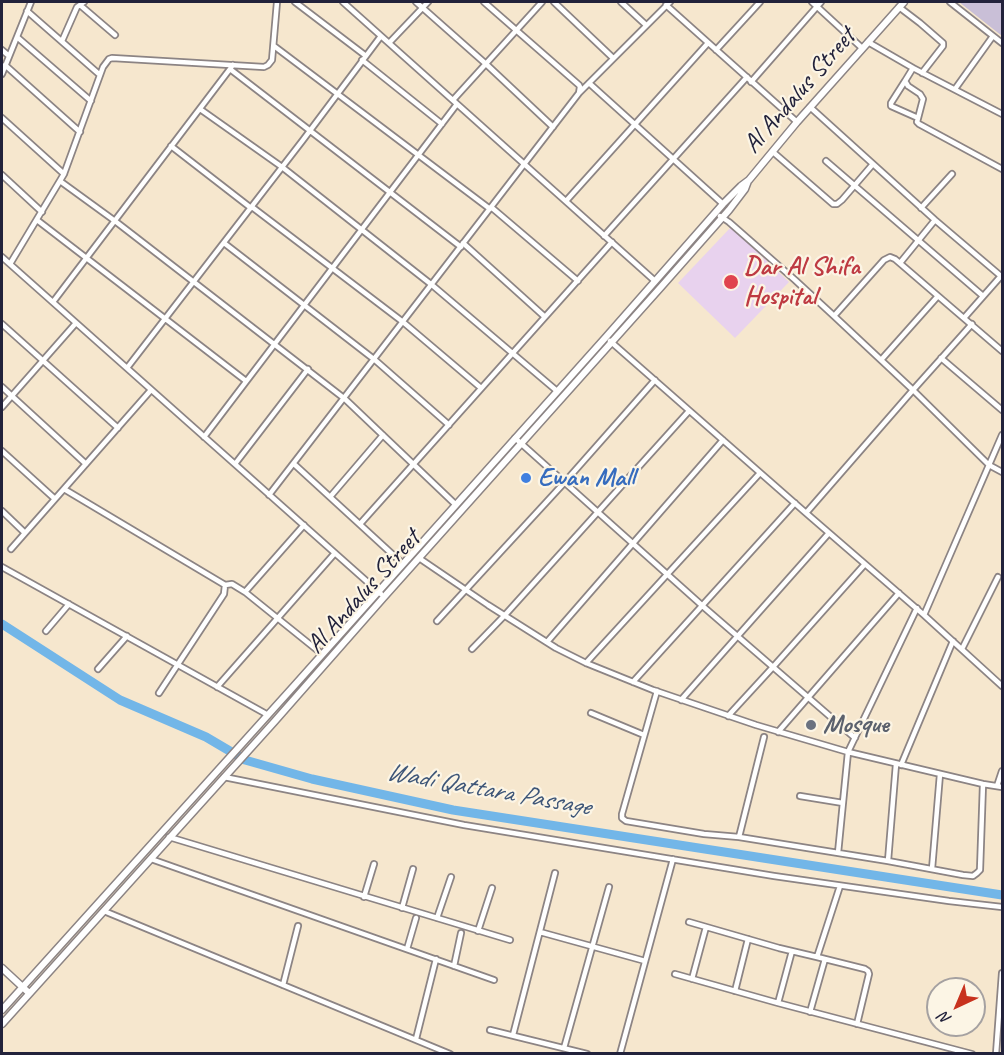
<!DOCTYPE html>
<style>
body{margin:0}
#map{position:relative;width:1004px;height:1055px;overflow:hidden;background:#f6e7ce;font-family:Caveat,sans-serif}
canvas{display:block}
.frame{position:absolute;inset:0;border:3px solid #22223b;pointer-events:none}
.north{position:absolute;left:926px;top:977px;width:60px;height:60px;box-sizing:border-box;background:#fcf5e5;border:2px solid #a5a1a1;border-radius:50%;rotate:224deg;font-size:16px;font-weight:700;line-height:24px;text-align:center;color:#22223b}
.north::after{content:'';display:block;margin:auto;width:21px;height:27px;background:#c8321e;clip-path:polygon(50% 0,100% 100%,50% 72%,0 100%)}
</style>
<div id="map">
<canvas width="1004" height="1055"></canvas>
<div class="frame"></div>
<div class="north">N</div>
</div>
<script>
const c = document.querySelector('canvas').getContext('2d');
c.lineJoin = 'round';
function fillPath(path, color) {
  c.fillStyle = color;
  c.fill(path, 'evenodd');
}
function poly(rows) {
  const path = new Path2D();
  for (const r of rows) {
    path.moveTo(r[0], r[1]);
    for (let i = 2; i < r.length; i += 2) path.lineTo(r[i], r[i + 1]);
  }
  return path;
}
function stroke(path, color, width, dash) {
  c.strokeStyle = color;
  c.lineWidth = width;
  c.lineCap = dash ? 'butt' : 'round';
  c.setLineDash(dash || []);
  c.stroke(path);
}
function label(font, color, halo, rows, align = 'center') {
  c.font = font + ' Caveat,sans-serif';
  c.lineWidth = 4.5;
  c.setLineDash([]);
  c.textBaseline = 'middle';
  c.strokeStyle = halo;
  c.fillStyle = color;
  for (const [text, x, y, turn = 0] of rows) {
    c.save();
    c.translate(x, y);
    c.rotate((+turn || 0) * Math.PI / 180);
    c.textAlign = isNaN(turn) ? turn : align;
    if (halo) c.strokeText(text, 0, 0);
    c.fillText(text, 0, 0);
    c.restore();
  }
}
fillPath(poly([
 [731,227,789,282,735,338,678,283]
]), '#e8d2ee');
fillPath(poly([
 [959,2,1002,2,1002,36]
]), '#c9bfd7');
stroke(poly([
 [2,624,120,700,206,737,245,760,312,779,453,810,1002,895]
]), '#72b6e8', 9);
const street = poly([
 [295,2,366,56],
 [343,2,655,281],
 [416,2,486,64,553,127],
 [554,2,613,58],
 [621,2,646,25],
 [812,2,862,48],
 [950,2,1002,43],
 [80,5,115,35],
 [666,5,797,122],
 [899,7,920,23,943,43,943,46,922,73],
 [27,11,100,75],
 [17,37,91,101],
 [62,41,77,7,84,2],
 [868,42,913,68,1002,114],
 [389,43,428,2],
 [274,46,490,209],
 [2,50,9,56],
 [716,50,760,2],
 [362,60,442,124],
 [5,65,80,132],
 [913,68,905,81,908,86,920,94,923,99,917,122,919,124,1002,169],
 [230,69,461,247],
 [2,74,31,2],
 [905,81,891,103,891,106,918,118],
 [751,82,821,2],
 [589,83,723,204],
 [955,89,993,36],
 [579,93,670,2],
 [453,100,542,2],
 [810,107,935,220,1002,277],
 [200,109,282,167,432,285,557,391],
 [2,118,64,174],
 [171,146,251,208],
 [773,152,833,204,837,204,842,200,873,164],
 [826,161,983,296],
 [2,175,42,212],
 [60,181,115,221,345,399,455,504],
 [566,201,708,43],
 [252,207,403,322,481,388],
 [491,207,578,281],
 [921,208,952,174],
 [720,216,729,222,795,280,834,316,913,390,989,465,1002,472],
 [37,220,246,381],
 [604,236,747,77],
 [224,243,375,360,449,425],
 [463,243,545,317],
 [2,257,381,594],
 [900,263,935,220],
 [10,264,64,174,103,67,109,59,112,58,264,67,268,65,272,60,277,2],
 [53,302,233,65],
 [834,316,884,260,890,257,895,259,938,296],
 [964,318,1001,276],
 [2,324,118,428],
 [610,341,806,513,924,615,1002,686],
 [941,358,1002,410],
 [881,360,938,296,1002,351],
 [127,368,303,140,381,36],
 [2,387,86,464],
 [2,407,76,323],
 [204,437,457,104],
 [515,438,706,609,855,738],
 [2,451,55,499],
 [235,464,308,369],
 [294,464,403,564],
 [64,489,225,585,224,594,159,693],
 [269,495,579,93,580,87,579,85,484,2],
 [330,497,383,435],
 [2,511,25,533],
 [806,513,913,390,972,324],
 [360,524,612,242],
 [11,549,151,390],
 [419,558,488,605,556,648,586,663,653,690,756,725,848,752,983,784,1002,787],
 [2,567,268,715],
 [225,585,232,584,245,592,322,654],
 [245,592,304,525],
 [924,615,1002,435],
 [437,621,564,483,655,380],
 [46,631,69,604],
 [547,642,723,440],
 [472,649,505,615,689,411],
 [962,649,998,577],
 [586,663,760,473],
 [98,669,127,636],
 [633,682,795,503],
 [217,687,335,553],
 [657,691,622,814,622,818,626,821,704,834,739,837,888,861,963,875,973,876,977,873,980,870,983,784],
 [681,700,829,533],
 [591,713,644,735],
 [728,716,773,667,865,564],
 [778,732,899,593],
 [901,765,953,641],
 [224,777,464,825,774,876,949,901,1002,907],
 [997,786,1002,771],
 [800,796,843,803],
 [169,837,510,940],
 [739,837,764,737],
 [838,853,848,752,917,608],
 [151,859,494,980],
 [888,861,896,764],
 [932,869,940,774],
 [364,897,374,864],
 [402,908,413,869],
 [104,911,450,1054],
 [437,918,451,877],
 [689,922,779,948,817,957,840,886],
 [478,931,492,888],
 [540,932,645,961],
 [407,949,416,918],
 [817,957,865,969,868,971,869,974,857,1024],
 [454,966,461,933],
 [675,974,778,1003,972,1054],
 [692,979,706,927],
 [283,985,298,926],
 [735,991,748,939],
 [778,1003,792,951],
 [810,1012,825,959],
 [490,1030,587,1054],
 [513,1035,555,873],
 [416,1039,436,959],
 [564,1048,609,887],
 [620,1054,673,859],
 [996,1054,1002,973]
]);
const secondary = poly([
 [2,968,29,993],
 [2,1010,294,686,606,337,723,204,741,186,749,180,797,122,904,2],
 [2,1024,275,721,384,597,661,287,729,210,745,189,748,181]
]);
stroke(street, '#8c8484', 8);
stroke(secondary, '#8c8484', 9);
stroke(street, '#fff', 4.5);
stroke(secondary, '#fff', 6);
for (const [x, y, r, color] of [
 [731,282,8,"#e0444e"],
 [526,478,6,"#3f7fe0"],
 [811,725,6,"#6b7280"]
]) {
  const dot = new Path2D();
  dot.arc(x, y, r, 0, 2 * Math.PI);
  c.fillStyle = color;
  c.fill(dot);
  stroke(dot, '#fcf5e5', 2);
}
label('26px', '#22223b', '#fcf5e5', [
 ["Al Andalus Street",800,91,-49],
 ["Al Andalus Street",364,592,-48]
]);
label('bold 26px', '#be3a42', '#fcf5e5', [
 ["Dar Al Shifa",744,267],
 ["Hospital",744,297]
], 'left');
label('bold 26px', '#366cbe', '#fcf5e5', [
 ["Ewan Mall",538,478]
], 'left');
label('bold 26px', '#5b616d', '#fcf5e5', [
 ["Mosque",823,725]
], 'left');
label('italic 27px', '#3e5678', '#fcf5e5', [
 ["Wadi Qattara Passage",488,790,10]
]);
</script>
